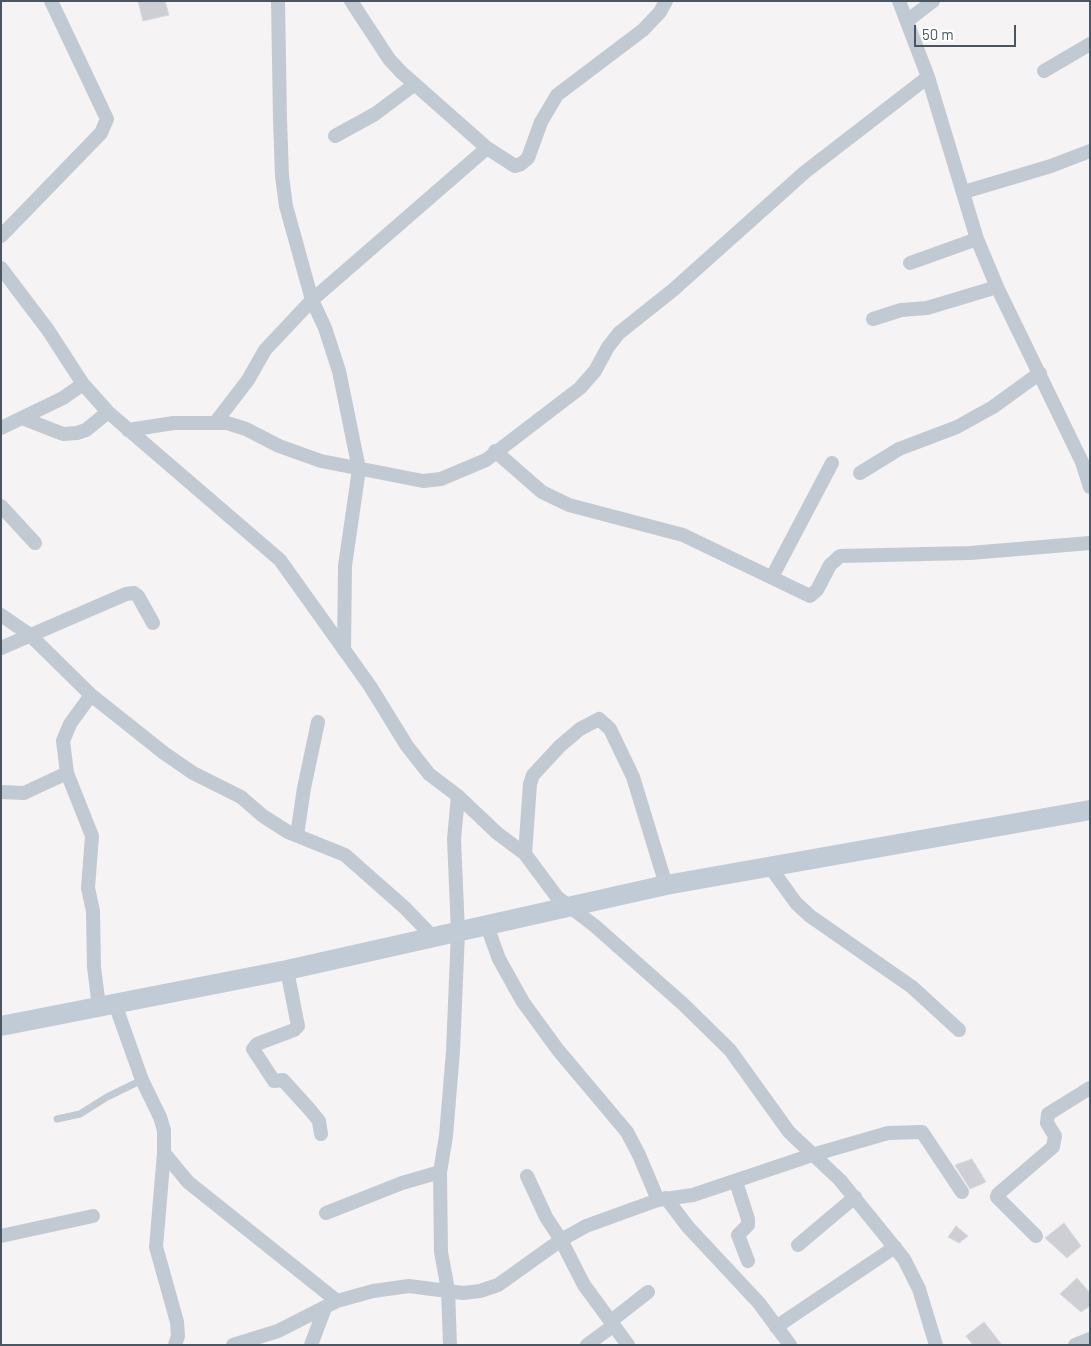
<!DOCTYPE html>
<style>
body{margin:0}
#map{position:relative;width:1091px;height:1346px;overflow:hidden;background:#f5f3f3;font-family:Barlow,sans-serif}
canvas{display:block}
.frame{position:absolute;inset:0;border:2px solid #4a5661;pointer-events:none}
.scale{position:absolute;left:914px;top:25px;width:102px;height:22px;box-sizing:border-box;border:2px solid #4a5661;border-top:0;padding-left:6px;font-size:15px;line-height:18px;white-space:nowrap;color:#4a5661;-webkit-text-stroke:4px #fff;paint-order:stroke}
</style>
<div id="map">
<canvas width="1091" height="1346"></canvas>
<div class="frame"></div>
<div class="scale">50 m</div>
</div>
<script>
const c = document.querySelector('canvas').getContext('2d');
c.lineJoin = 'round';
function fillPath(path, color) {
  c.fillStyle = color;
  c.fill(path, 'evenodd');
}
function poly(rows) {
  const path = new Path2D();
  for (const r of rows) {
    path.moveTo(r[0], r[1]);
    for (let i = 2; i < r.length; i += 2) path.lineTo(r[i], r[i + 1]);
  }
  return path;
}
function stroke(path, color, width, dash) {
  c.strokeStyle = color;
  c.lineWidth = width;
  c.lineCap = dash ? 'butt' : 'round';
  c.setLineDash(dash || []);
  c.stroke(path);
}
const building = poly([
 [138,1,165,1,169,15,143,21,138,1],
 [972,1159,986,1182,970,1189,955,1165,972,1159],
 [1064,1223,1081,1246,1067,1258,1045,1238,1064,1223],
 [956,1226,968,1236,959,1243,948,1237,956,1226],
 [1077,1278,1090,1293,1090,1306,1081,1312,1060,1294,1077,1278],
 [984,1322,1002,1345,973,1345,966,1336,984,1322]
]);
fillPath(building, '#cdcfd5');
stroke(building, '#d7d9de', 1);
stroke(poly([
 [57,1119,80,1114,107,1097,142,1080]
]), '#c1cad2', 7);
stroke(poly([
 [278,1,280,119,282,176,286,206,312,300,325,328,339,371,359,469,345,566,344,650],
 [351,1,389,59,401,72,487,148,515,166,521,164,528,158,541,122,557,95,643,30,660,12,666,1],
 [899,1,928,77,977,239,997,287,1082,462,1090,487],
 [907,21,933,1],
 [1044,71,1090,44],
 [335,136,375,114,415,84],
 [964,192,1051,166,1090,151],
 [1,236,101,133,107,119,51,1],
 [910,263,977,239],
 [1,268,48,330,83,384,108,412,280,560,370,686,407,746,429,774,458,796,497,833,525,854,557,897,595,926,683,1004,730,1050,789,1132,840,1180,904,1259,919,1289,936,1345],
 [873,319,901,310,927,308,997,287],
 [22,418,63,434,77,433,86,430,108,412],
 [215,423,248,380,265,350,312,300,487,148],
 [1,428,63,398,83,384],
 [128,430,174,423,227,423,246,429,279,446,321,461,423,481,441,479,486,460,580,388,595,371,608,347,619,333,673,290,805,172,928,77],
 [495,451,542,492,569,505,683,535,810,596,817,590,830,565,840,556,970,553,1090,543],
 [860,473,899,449,957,427,993,407,1040,373],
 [1,506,35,543],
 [772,577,832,463],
 [1,615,30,635,91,695,164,753,193,773,241,797,263,816,288,832,345,855,405,908,433,937],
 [1,648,126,594,134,593,138,596,153,623],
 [91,695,70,724,63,741,67,773,92,836,88,888,93,911,94,967,99,1007],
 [1,792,24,793,67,773],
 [297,835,304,788,318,722],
 [525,854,530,784,533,775,560,746,580,729,599,719,610,729,633,777,666,885],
 [770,867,796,903,810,916,912,987,959,1030],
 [487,926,499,959,523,1002,558,1050,627,1132,639,1155,658,1200],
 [287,970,298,1026,294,1030,257,1044,253,1049,274,1081,283,1080,311,1111,319,1121,321,1134],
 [115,1004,142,1080,160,1117,164,1130,164,1153,156,1247,177,1322,178,1336,175,1345],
 [164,1153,188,1182,337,1301],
 [527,1176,546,1217,561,1240,584,1285,628,1345],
 [736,1182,748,1219,748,1225,738,1235,748,1261],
 [666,1198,688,1227,759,1303,790,1345],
 [326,1213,402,1183,440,1172],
 [1,1236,93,1216],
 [1036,1236,997,1197,998,1194,1053,1147,1055,1136,1047,1123,1048,1114,1090,1088],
 [798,1245,855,1197],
 [611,1321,648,1292],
 [776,1327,895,1247],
 [233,1345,278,1331,337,1301,373,1291,409,1286,463,1293,480,1291,498,1285,561,1240,586,1226,658,1200,693,1195,812,1155,888,1133,922,1132,962,1192],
 [311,1345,325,1308],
 [450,1345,448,1290,441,1252,440,1172,446,1136,453,1051,458,932,454,839,458,796],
 [587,1345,614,1325],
 [1075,1345,1090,1339]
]), '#c1cad2', 14);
stroke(poly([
 [1,1026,287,970,666,885,1090,810]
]), '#c1cbd6', 20);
</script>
